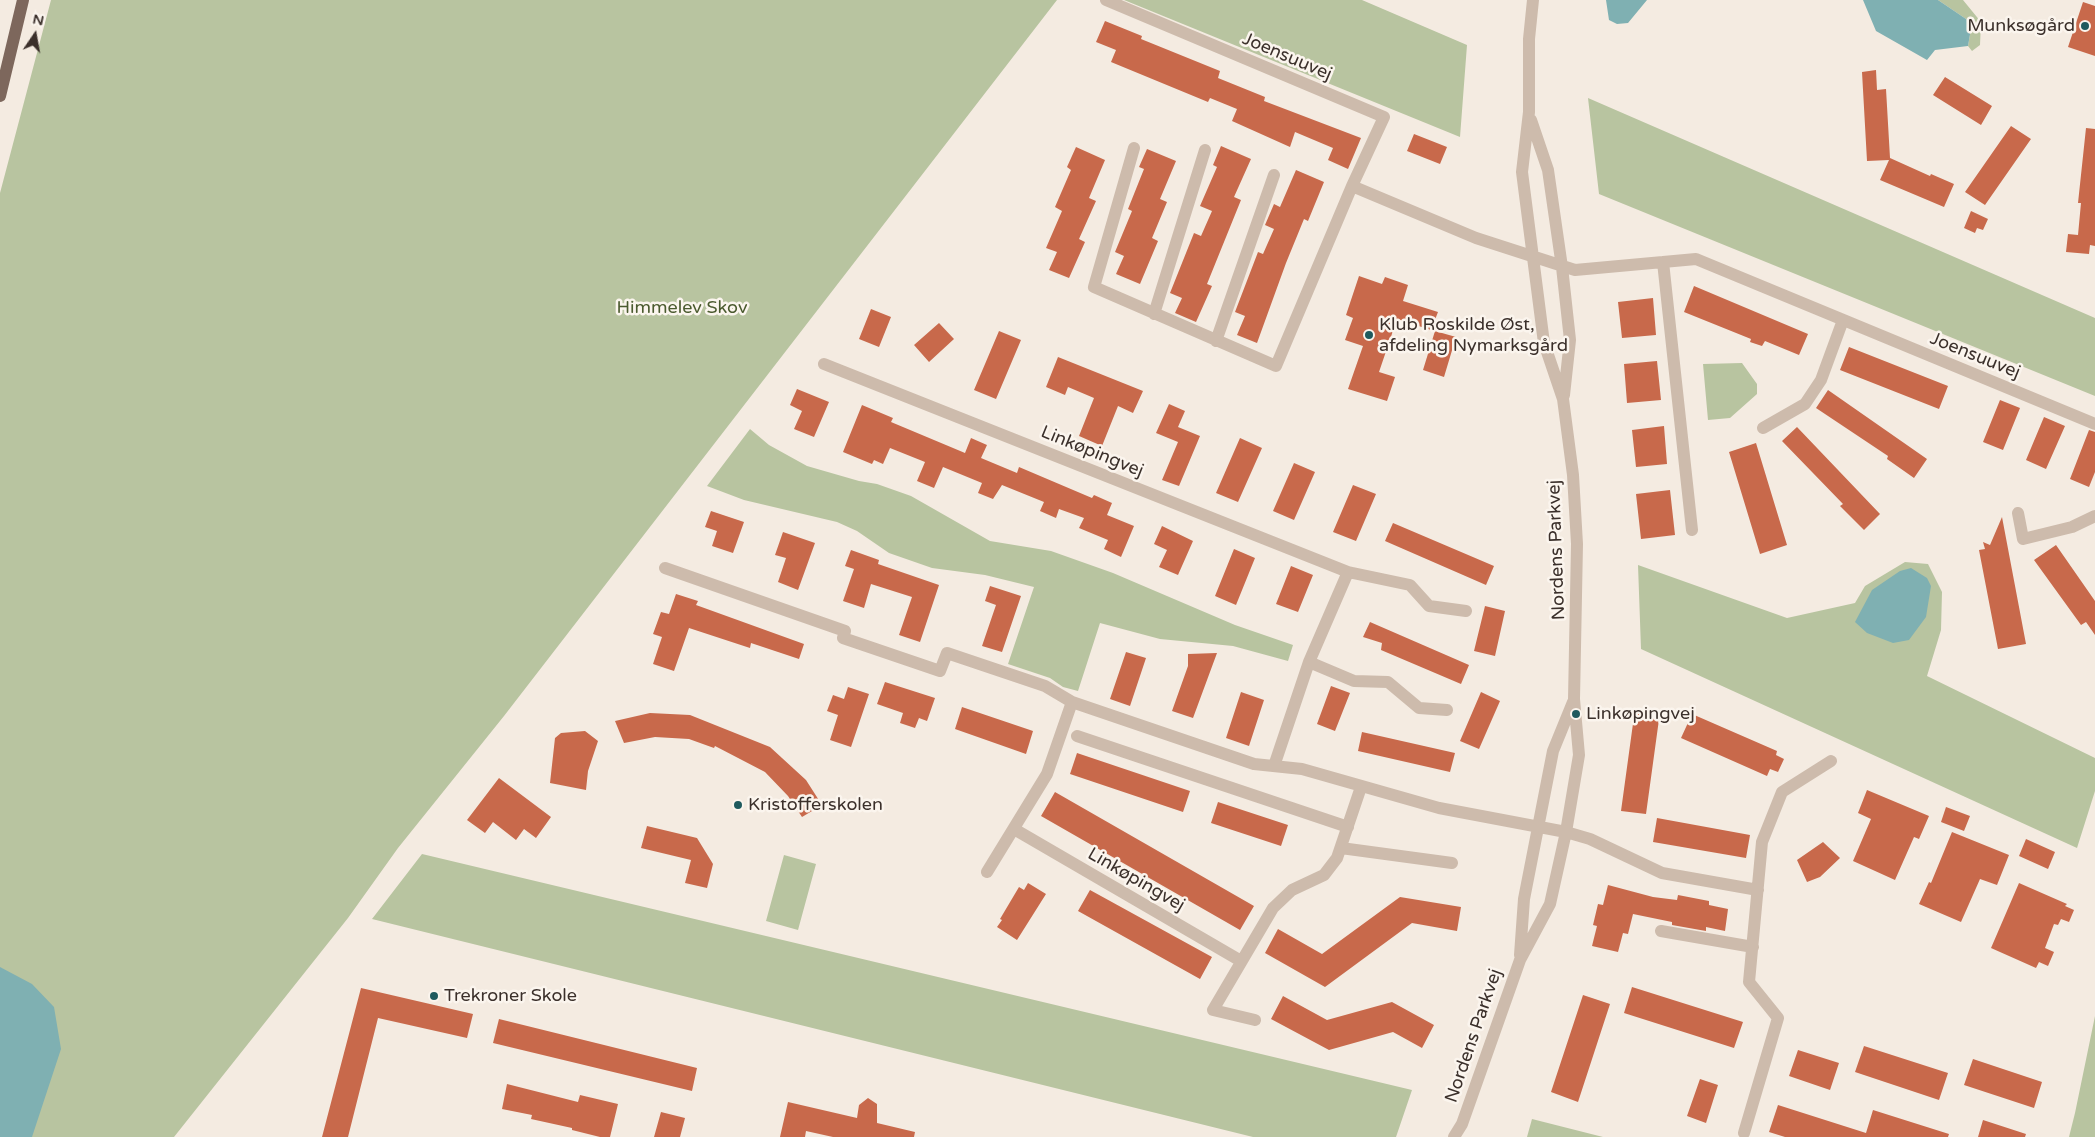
<!DOCTYPE html>
<meta charset="utf-8">
<style>
body{margin:0}
#map{position:relative;width:2095px;height:1137px;overflow:hidden;background:#f4ebe1;font-family:"Varela Round",sans-serif}
canvas{display:block}
.north{position:absolute;left:10px;top:10px;width:50px;height:50px;-webkit-text-stroke:4px #fbf5ee;paint-order:stroke;rotate:12deg;font-size:14px;font-weight:700;line-height:20px;text-align:center;color:#3b302b}
.north::after{content:'';display:block;margin:auto;width:18px;height:22px;background:#3b302b;clip-path:polygon(50% 0,100% 100%,50% 72%,0 100%)}
</style>
<div id="map">
<canvas width="2095" height="1137"></canvas>
<div class="north">N</div>
</div>
<script>
const c = document.querySelector('canvas').getContext('2d');
c.lineJoin = 'round';
function fillPath(path, color) {
  c.fillStyle = color;
  c.fill(path, 'evenodd');
}
function poly(rows) {
  const path = new Path2D();
  for (const r of rows) {
    path.moveTo(r[0], r[1]);
    for (let i = 2; i < r.length; i += 2) path.lineTo(r[i], r[i + 1]);
  }
  return path;
}
function stroke(path, color, width, dash) {
  c.strokeStyle = color;
  c.lineWidth = width;
  c.lineCap = dash ? 'butt' : 'round';
  c.setLineDash(dash || []);
  c.stroke(path);
}
function label(font, color, halo, rows, align = 'center') {
  c.font = font + ' "Varela Round",sans-serif';
  c.lineWidth = 5;
  c.setLineDash([]);
  c.textBaseline = 'middle';
  c.strokeStyle = halo;
  c.fillStyle = color;
  for (const [text, x, y, turn = 0] of rows) {
    c.save();
    c.translate(x, y);
    c.rotate((+turn || 0) * Math.PI / 180);
    c.textAlign = isNaN(turn) ? turn : align;
    if (halo) c.strokeText(text, 0, 0);
    c.fillText(text, 0, 0);
    c.restore();
  }
}
fillPath(poly([
 [51,0,1057,0,504,716,398,848,348,918,174,1137,0,1137,0,193],
 [1124,0,1362,0,1467,45,1460,137],
 [1938,0,1963,0,1981,22,1980,45,1972,51,1968,46,1972,23],
 [1588,98,2095,318,2095,396,1599,194],
 [1742,363,1757,384,1757,394,1730,418,1708,420,1703,364],
 [750,429,769,445,807,466,859,481,877,484,911,496,990,541,1051,551,1113,573,1235,625,1293,645,1288,661,1233,646,1160,639,1100,623,1078,691,1063,687,1050,678,1008,664,1034,587,985,575,932,568,889,553,857,531,837,522,744,500,707,486],
 [1905,562,1928,564,1942,592,1941,630,1927,676,2095,758,2095,791,2077,848,1641,649,1638,565,1787,618,1855,603,1865,586],
 [422,854,1412,1090,1396,1137,1253,1137,372,919],
 [784,855,816,864,798,930,766,921],
 [2095,1016,2095,1137,2069,1137,2075,1113],
 [1532,1119,1603,1137,1527,1137]
]), '#b8c4a0');
fillPath(poly([
 [1606,0,1647,0,1628,23,1617,24,1609,20],
 [1863,0,1938,0,1972,23,1968,46,1935,50,1927,60,1876,31],
 [1911,568,1927,578,1931,586,1926,617,1909,640,1893,643,1867,633,1855,622,1872,590,1900,571],
 [0,967,32,984,54,1007,61,1049,32,1137,0,1137]
]), '#7fb0b2');
fillPath(poly([
 [2083,2,2095,6,2095,56,2068,47],
 [1105,21,1142,36,1141,39,1220,71,1218,78,1265,97,1264,101,1361,138,1348,169,1328,160,1333,148,1295,132,1290,147,1232,121,1237,109,1210,98,1208,102,1111,62,1116,50,1096,42],
 [1876,70,1877,90,1886,89,1890,158,1930,176,1931,174,1954,184,1944,207,1880,180,1889,160,1867,161,1862,72],
 [1945,77,1992,106,1981,125,1933,95],
 [2011,126,2031,139,1985,205,1965,192],
 [2086,128,2095,129,2095,246,2090,245,2089,254,2066,252,2068,234,2078,235,2081,203,2078,203],
 [1414,134,1447,147,1440,164,1407,151],
 [1221,146,1251,159,1234,197,1241,200,1207,284,1212,286,1196,322,1175,313,1182,298,1170,293,1194,233,1201,236,1212,211,1200,206,1217,167,1213,165],
 [1076,147,1105,160,1089,198,1096,201,1079,239,1085,242,1069,278,1049,270,1057,252,1046,248,1062,211,1055,207,1071,170,1067,167],
 [1147,149,1176,161,1160,199,1167,202,1152,238,1158,241,1140,284,1116,274,1124,256,1115,252,1132,211,1128,209,1144,169,1139,167],
 [1296,170,1324,182,1308,221,1304,219,1286,263,1257,343,1237,335,1245,316,1235,312,1258,252,1263,254,1274,229,1265,225,1274,204,1280,207],
 [1971,211,1988,219,1983,230,1977,228,1975,233,1964,228],
 [1359,276,1382,284,1385,277,1408,285,1403,301,1438,312,1431,330,1397,319,1379,372,1395,377,1387,401,1348,389,1363,346,1345,340,1353,318,1346,315],
 [1694,286,1808,334,1799,355,1765,341,1762,346,1750,342,1751,339,1684,312],
 [1653,298,1656,335,1622,338,1618,302],
 [871,309,891,317,879,347,859,339],
 [939,323,954,339,929,362,914,345],
 [999,331,1021,340,996,399,974,390],
 [1435,331,1456,337,1444,377,1423,370],
 [1849,347,1948,386,1939,409,1840,370],
 [1058,357,1143,391,1133,413,1118,406,1102,446,1079,436,1094,398,1068,387,1065,395,1046,387],
 [1657,361,1661,400,1627,403,1624,364],
 [797,389,829,402,814,437,794,429,802,411,790,405],
 [1828,390,1927,459,1914,478,1887,459,1888,456,1816,408],
 [2000,400,2020,408,2003,450,1983,442],
 [1169,404,1185,411,1178,427,1200,436,1179,486,1162,480,1178,442,1156,433],
 [862,405,893,418,891,422,965,453,971,438,987,445,981,458,1017,473,1019,467,1092,498,1094,495,1112,503,1107,515,1134,526,1121,557,1104,549,1108,540,1079,528,1084,518,1059,509,1056,518,1040,511,1044,502,1002,485,993,499,978,493,982,483,943,467,934,488,917,481,925,462,890,448,883,464,874,460,872,464,843,452],
 [2044,417,2065,426,2046,469,2026,460],
 [1664,426,1667,464,1636,467,1632,430],
 [1797,427,1880,514,1864,530,1840,506,1843,504,1782,441],
 [2089,430,2095,432,2095,472,2089,487,2070,479],
 [1240,438,1262,448,1238,502,1216,493],
 [1756,443,1787,545,1760,554,1729,452],
 [1294,463,1315,472,1294,520,1273,511],
 [1353,485,1376,494,1356,541,1333,532],
 [1670,490,1675,535,1641,539,1636,494],
 [711,511,744,522,733,553,712,546,717,531,705,527],
 [2002,517,2026,644,1998,649,1979,550,1985,549,1983,542,1990,545],
 [1393,523,1494,566,1486,585,1385,541],
 [1162,526,1193,541,1178,575,1159,567,1167,550,1154,544],
 [783,532,815,543,798,590,778,582,786,558,775,555],
 [2056,545,2095,601,2095,635,2086,622,2081,625,2034,560],
 [1234,549,1255,558,1236,605,1215,596],
 [851,550,879,560,878,564,939,585,920,642,899,635,912,597,871,584,864,608,843,601,854,569,845,566],
 [1291,566,1313,575,1298,612,1276,604],
 [990,586,1021,596,1002,652,982,646,996,605,985,601],
 [676,594,698,601,696,605,804,644,799,659,751,643,750,648,689,628,674,671,653,664,662,637,653,634,661,612,669,614],
 [1485,606,1505,611,1495,656,1474,651],
 [1370,622,1469,665,1461,684,1381,650,1382,643,1363,637],
 [1126,652,1146,658,1130,706,1110,699],
 [1217,653,1193,718,1172,711,1188,666,1188,654],
 [885,682,935,698,927,721,919,718,915,728,900,723,903,713,877,704],
 [1331,686,1350,693,1335,731,1317,724],
 [848,687,869,694,851,747,830,740,838,715,827,711,833,695,844,699],
 [1241,692,1264,700,1249,746,1226,738],
 [1481,692,1500,701,1479,749,1460,741],
 [962,707,1033,731,1026,754,955,729],
 [1635,709,1660,712,1646,814,1621,811],
 [650,713,690,715,770,747,806,780,822,805,802,817,788,796,765,772,715,746,714,748,689,739,655,737,624,743,615,721],
 [1692,714,1777,751,1776,755,1784,759,1778,772,1770,769,1767,776,1681,738],
 [585,731,598,741,588,771,586,790,550,783,555,738,561,733],
 [1362,732,1455,753,1450,772,1358,751],
 [1077,753,1190,791,1183,812,1070,774],
 [499,778,551,817,536,838,524,829,516,840,493,822,485,833,467,820],
 [1867,790,1929,816,1919,839,1914,837,1895,880,1853,861,1871,819,1858,813],
 [1055,792,1254,906,1240,930,1041,816],
 [1218,802,1288,825,1281,846,1211,823],
 [1946,807,1970,816,1964,831,1941,822],
 [1657,818,1750,835,1746,858,1653,842],
 [647,826,697,838,713,864,707,888,685,883,691,860,641,848],
 [1952,832,2009,855,1997,885,1980,879,1961,922,1919,904,1929,882,1931,883],
 [2026,839,2055,852,2048,869,2019,856],
 [1823,842,1840,858,1820,877,1807,882,1797,860],
 [1028,883,1046,894,1017,940,997,927,1002,920,1000,919,1019,887,1024,890],
 [2019,883,2067,904,2065,906,2074,910,2069,922,2061,919,2058,925,2054,924,2045,948,2054,952,2048,966,2039,962,2036,968,1991,948],
 [1608,885,1653,897,1677,900,1678,895,1709,901,1709,905,1728,909,1725,931,1706,927,1706,931,1672,925,1672,922,1633,914,1628,934,1623,933,1618,952,1592,946,1597,926,1593,925,1598,904,1603,905],
 [1090,890,1212,957,1200,979,1078,911],
 [1400,897,1461,907,1457,931,1412,923,1325,987,1265,953,1278,929,1322,954],
 [1632,987,1743,1022,1734,1048,1624,1013],
 [361,988,473,1014,467,1038,378,1018,348,1137,322,1137],
 [1583,995,1610,1004,1578,1102,1551,1092],
 [1283,996,1327,1020,1392,1002,1434,1025,1422,1048,1393,1032,1329,1050,1271,1019],
 [499,1019,697,1068,692,1091,493,1043],
 [1864,1046,1948,1073,1939,1100,1855,1072],
 [1798,1050,1839,1063,1830,1090,1789,1076],
 [1973,1059,2042,1082,2034,1108,1964,1085],
 [1700,1079,1718,1085,1706,1123,1687,1116],
 [507,1084,578,1102,580,1095,618,1104,610,1137,600,1137,572,1130,572,1128,531,1119,532,1115,502,1109],
 [868,1098,877,1104,877,1123,915,1132,914,1137,833,1137,806,1131,805,1137,780,1137,788,1102,857,1118,859,1105],
 [1778,1105,1866,1133,1873,1110,1949,1134,1948,1137,1785,1137,1769,1132],
 [661,1112,685,1118,680,1137,654,1137],
 [1983,1120,2026,1134,2025,1137,1978,1137]
]), '#c8694b');
stroke(poly([
 [1106,0,1384,117,1352,186,1276,366,1094,287,1134,148],
 [1531,120,1548,170,1562,267,1570,340,1564,395],
 [1352,186,1476,238,1575,270,1696,259,2095,424],
 [1663,262,1692,530],
 [1154,314,1205,150],
 [1216,341,1274,175],
 [824,364,1348,572,1309,662,1274,766],
 [1763,428,1805,404,1821,380,1843,320],
 [2018,513,2023,539,2072,527,2095,516],
 [665,568,845,631,843,638,940,671,947,653,1045,686,1072,702,1254,764,1302,769,1439,808,1566,832,1590,839,1662,873,1758,890],
 [1348,572,1410,585,1429,606,1466,611],
 [1309,662,1354,681,1388,682,1419,708,1447,710],
 [1077,736,1348,827],
 [1014,829,1241,961],
 [1341,848,1452,863],
 [987,872,1047,774,1072,702],
 [1661,931,1753,947],
 [1520,955,1524,899,1553,751,1573,702],
 [1255,1020,1213,1010,1273,908,1292,890,1324,875,1337,858,1361,787],
 [1744,1133,1778,1018,1749,982,1762,842,1782,792,1831,761],
 [1454,1137,1462,1124,1520,960,1550,904,1566,832,1579,755,1574,699,1577,544,1573,475,1563,399,1544,343,1522,172,1529,112,1529,39,1533,0]
]), '#cdbbac', 12);
stroke(poly([
 [0,96,23,0]
]), '#7d675c', 12);
for (const [x, y, r, color] of [
 [2085,26,5,"#1f5a5e"],
 [1369,335,5,"#1f5a5e"],
 [1576,714,5,"#1f5a5e"],
 [738,805,5,"#1f5a5e"],
 [434,996,5,"#1f5a5e"]
]) {
  const dot = new Path2D();
  dot.arc(x, y, r, 0, 2 * Math.PI);
  c.fillStyle = color;
  c.fill(dot);
  stroke(dot, '#fbf5ee', 2);
}
label('18px', '#3b302b', '#fbf5ee', [
 ["Munksøgård",2075,26,"right"],
 ["Klub Roskilde Øst,",1379,325],
 ["afdeling Nymarksgård",1379,346],
 ["Linkøpingvej",1586,714],
 ["Kristofferskolen",748,805],
 ["Trekroner Skole",444,996]
], 'left');
label('18px', '#3b302b', '#fbf5ee', [
 ["Joensuuvej",1287,57,23],
 ["Joensuuvej",1975,356,22],
 ["Linkøpingvej",1092,452,22],
 ["Nordens Parkvej",1557,550,-92],
 ["Linkøpingvej",1136,880,30],
 ["Nordens Parkvej",1474,1036,-71]
]);
label('18px', '#4a5a2e', '#fbf5ee', [
 ["Himmelev Skov",682,308]
]);
</script>
